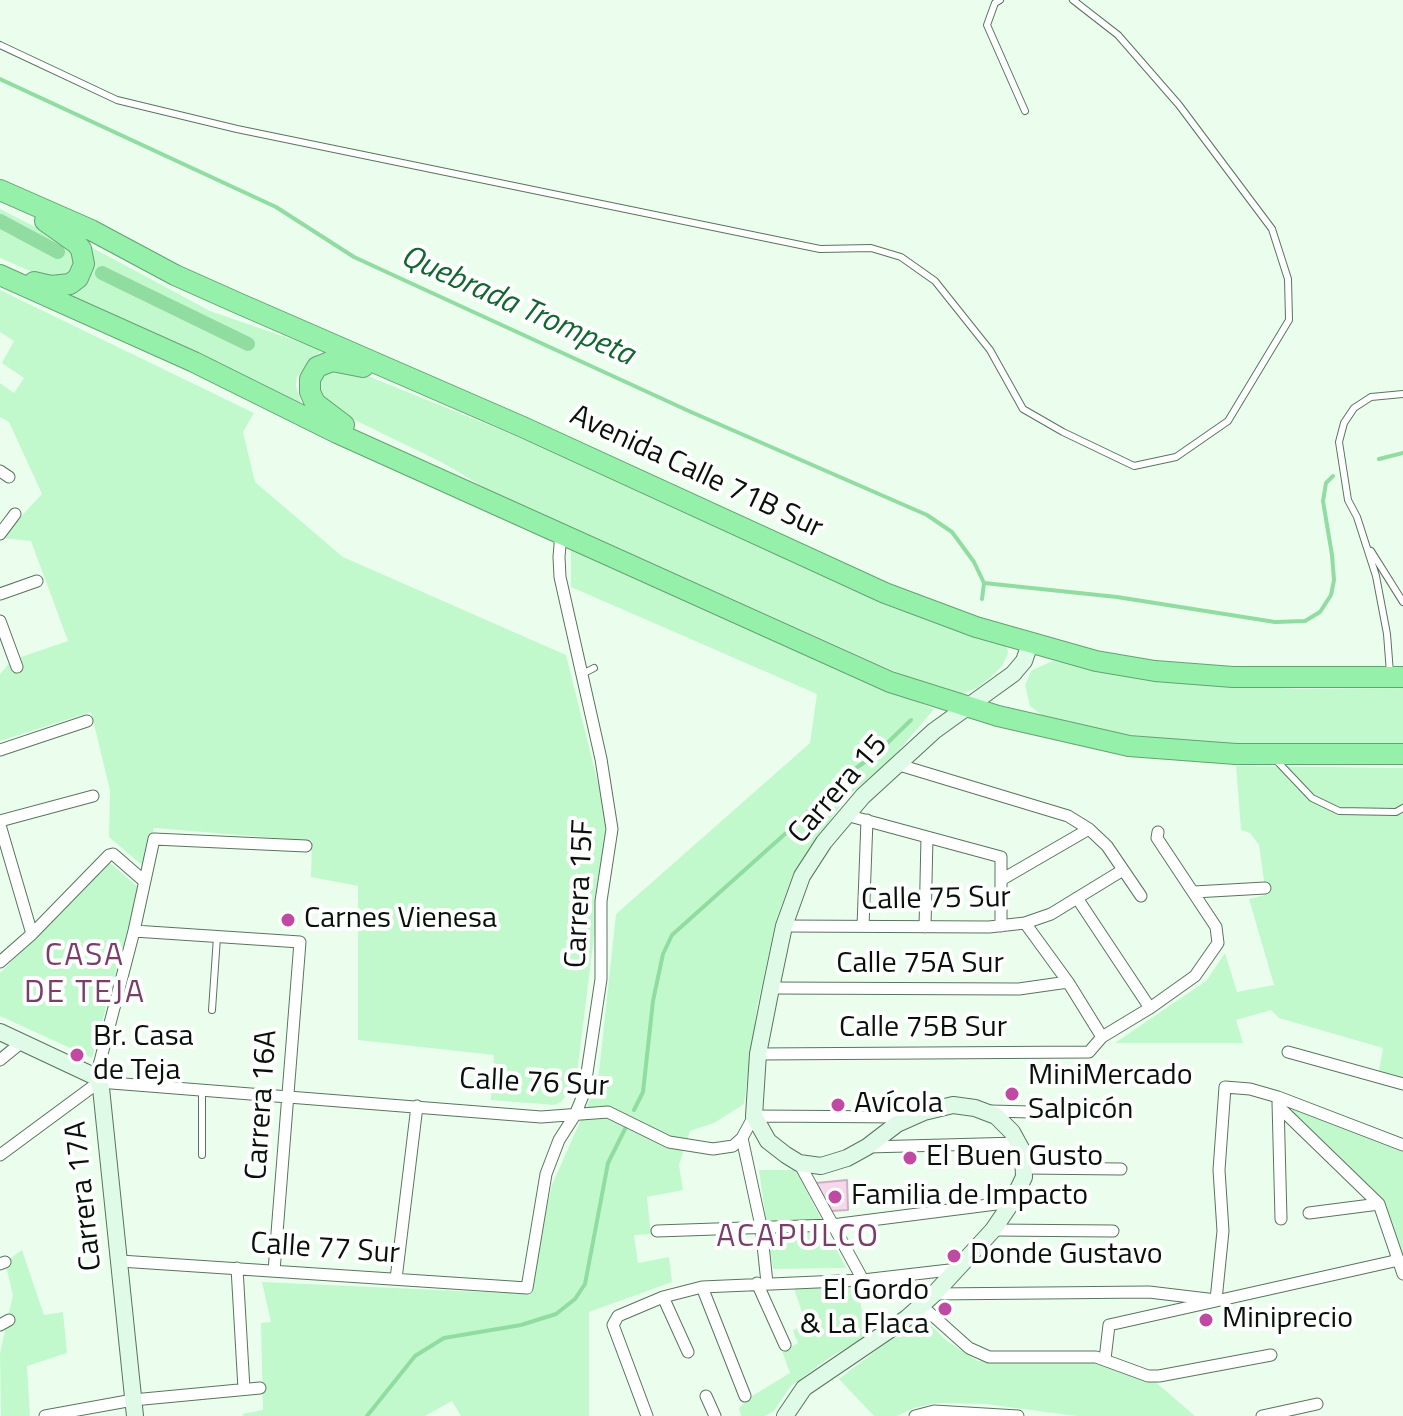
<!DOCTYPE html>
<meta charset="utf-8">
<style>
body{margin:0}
canvas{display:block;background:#ebfeee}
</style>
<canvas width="1403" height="1416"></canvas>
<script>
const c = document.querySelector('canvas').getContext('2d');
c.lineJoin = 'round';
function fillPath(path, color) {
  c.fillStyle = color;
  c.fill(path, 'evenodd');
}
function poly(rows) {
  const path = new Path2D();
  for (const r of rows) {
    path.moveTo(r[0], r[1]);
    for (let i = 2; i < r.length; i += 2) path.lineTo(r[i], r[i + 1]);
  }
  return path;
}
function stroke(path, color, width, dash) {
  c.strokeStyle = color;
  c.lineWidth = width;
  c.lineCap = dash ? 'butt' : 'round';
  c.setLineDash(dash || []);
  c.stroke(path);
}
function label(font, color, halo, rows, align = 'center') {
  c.font = font + ' "Titillium Web",sans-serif';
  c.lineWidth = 8;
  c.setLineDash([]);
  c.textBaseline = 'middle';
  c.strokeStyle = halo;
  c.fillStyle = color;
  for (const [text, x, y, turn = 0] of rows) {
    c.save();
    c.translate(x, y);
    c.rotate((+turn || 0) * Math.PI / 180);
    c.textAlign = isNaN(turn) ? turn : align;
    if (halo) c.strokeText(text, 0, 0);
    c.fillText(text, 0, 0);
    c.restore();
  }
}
fillPath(poly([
 [0,209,65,242,77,261,71,276,51,280,0,258],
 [91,247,210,311,323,350,311,359,297,377,296,386,302,407,70,297,81,288,93,272],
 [0,290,254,413,243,432,255,482,343,557,566,655,605,811,605,847,576,1082,561,1102,554,1105,491,1100,494,1055,358,1040,358,886,311,877,312,841,154,828,144,867,109,837,110,790,91,712,0,741,0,674,12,660,68,641,31,541,1,538,42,494,9,422,0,417,0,383,14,393,24,378,2,363,14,341,0,332],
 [331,369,353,370,545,448,894,608,1007,646,1008,653,1002,666,991,677,977,688,959,695,916,681,485,488,443,463,332,409,317,390,323,372],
 [571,550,934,709,894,756,845,799,794,872,777,917,757,1007,744,1104,714,1123,690,1131,679,1165,683,1190,647,1197,651,1234,634,1235,638,1263,669,1257,672,1282,589,1312,589,1416,461,1416,452,1401,425,1416,243,1416,242,1414,263,1410,261,1323,271,1322,262,1282,527,1294,552,1185,594,1090,599,1072,616,914,810,743,817,694,571,587],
 [1053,661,1218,684,1296,689,1403,688,1403,747,1248,747,1113,733,1047,719,1030,706,1025,685,1032,670],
 [1236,766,1403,768,1403,1078,1379,1071,1383,1048,1279,1018,1271,1010,1236,1020,1243,1043,1115,1043,1206,981,1225,953,1237,992,1274,985,1249,899,1265,895,1265,888,1259,845,1250,833,1241,830],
 [109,862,139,888,92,1058,0,1016,0,973],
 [1293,1108,1403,1140,1403,1273,1380,1199,1287,1114],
 [759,1170,796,1170,846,1268,773,1269],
 [22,1250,44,1315,63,1312,67,1353,27,1366,30,1416,1,1416,0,1353,13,1295,5,1262],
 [857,1285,867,1336,827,1359,790,1387,774,1411,765,1416,741,1416,739,1408,752,1396,790,1373,782,1351,798,1343,793,1331,805,1321,793,1286],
 [921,1316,947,1341,978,1361,1092,1362,1136,1378,1152,1379,1195,1416,1076,1416,985,1404,936,1403,914,1408,897,1416,874,1416,839,1379]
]), '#c2f9cc');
stroke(poly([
 [0,79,276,207,354,257,406,281,691,412,927,515,952,532,974,562,984,583,982,599],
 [1379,459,1403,453],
 [984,583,1117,597,1275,622,1305,621,1320,612,1331,595,1334,580,1332,555,1323,501,1326,483,1333,476],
 [634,1110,643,1092,653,1001,663,954,672,935,786,833,842,778,876,754,911,720],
 [367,1416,415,1356,444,1338,521,1325,556,1314,575,1299,585,1284,608,1163,626,1127]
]), '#91dca1', 4);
stroke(poly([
 [0,221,58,252],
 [102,273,248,344]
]), '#91dca1', 14);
const building = poly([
 [847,1180,848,1210,831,1211,816,1183,847,1180]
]);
fillPath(building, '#f7d7eb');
stroke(building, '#cfafc4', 2);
const lane = poly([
 [1000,0,995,3,987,25,1025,111],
 [0,45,117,100,237,129,820,249,871,248,901,257,935,281,990,350,1023,409,1063,432,1134,466,1176,457,1228,421,1289,320,1288,279,1272,229,1179,105,1118,35,1073,0],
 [1371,551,1403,602],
 [1390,673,1387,634,1376,576,1357,517,1348,500,1339,442,1344,423,1354,408,1371,397,1403,394],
 [582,674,594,668],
 [1275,759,1312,798,1339,811,1396,812,1403,808],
 [212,1010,217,937],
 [202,1089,202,1155]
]);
const street = poly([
 [0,471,9,477],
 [0,534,15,514],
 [0,594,37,581],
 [0,621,17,667],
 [0,750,87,721],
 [896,764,1068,816,1089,829,1107,846,1141,896],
 [846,815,1001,857,1001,926],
 [0,821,93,796],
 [0,825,32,934],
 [1001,880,1089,829],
 [1194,892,1265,888],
 [1077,898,1150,1008],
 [1025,923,1068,982,1102,1037],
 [784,926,989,927,1025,923,1051,914,1123,870],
 [863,926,867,820],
 [925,927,927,837],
 [134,931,300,942,274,1271],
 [0,962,32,934,109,855,113,854,144,881],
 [771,988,1019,989,1068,982],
 [1288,1052,1403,1084],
 [758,1054,1089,1052,1102,1037,1150,1008,1195,976,1218,943,1216,927,1157,838,1158,832],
 [0,1060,22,1042],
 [96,1077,134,931,154,839,306,846],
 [1278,1102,1281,1219],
 [1278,1106,1379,1204,1403,1274],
 [990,1111,1111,1114],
 [742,1138,761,1226,767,1283],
 [868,1147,1019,1143],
 [0,1155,99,1082,541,1117,608,1112,669,1142,713,1149,733,1146,742,1138,754,1116,906,1117],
 [799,1163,863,1280],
 [1026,1168,1121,1169],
 [1309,1213,1379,1204],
 [993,1230,1113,1231],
 [657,1231,832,1225,1012,1202],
 [120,1261,527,1288,546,1174,559,1140,575,1115,584,1093,601,979,601,901,612,829,601,759,560,577,559,557,561,533],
 [0,1264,5,1262],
 [237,1268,244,1389],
 [396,1279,417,1106],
 [757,1283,785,1345],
 [702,1287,745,1396],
 [934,1294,1149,1292,1216,1300,1223,1231,1219,1170,1225,1087,1250,1089,1278,1097,1403,1145],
 [663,1297,688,1352],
 [922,1306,969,1348,989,1357,1096,1357,1148,1376,1159,1376,1271,1355],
 [0,1325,9,1320],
 [1105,1359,1109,1325,1399,1260],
 [706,1396,715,1416],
 [45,1416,133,1400,260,1388],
 [647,1416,613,1325,618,1316,663,1297,702,1287,863,1280,958,1269],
 [915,1416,934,1411,1018,1416],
 [1262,1416,1317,1404]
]);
const secondary = poly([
 [0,1032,96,1077,101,1088,135,1416],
 [785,1416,804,1388,907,1318,934,1294,993,1230,1012,1202,1024,1177,1023,1152,1012,1132,996,1116,975,1108,953,1105,924,1112,897,1124,867,1147,847,1158,821,1166,799,1163,786,1155,768,1141,754,1116,758,1054,771,988,784,926,802,876,824,842,863,796,934,731,1013,674,1024,661,1030,644]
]);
const highway = poly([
 [0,190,91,230,175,275,240,304,525,428,885,593,976,627,1096,661,1155,671,1233,677,1403,677],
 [0,275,194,362,337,433,890,682,998,716,1129,746,1236,754,1403,754],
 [34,282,51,286,70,284,78,278,84,264,81,249,76,243,45,221],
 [344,425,315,403,310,392,310,379,317,367,332,361,363,367]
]);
stroke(lane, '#59755f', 8);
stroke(street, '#59755f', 13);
stroke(secondary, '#59755f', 18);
stroke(highway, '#64a272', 22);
stroke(lane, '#fff', 6);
stroke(street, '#fff', 11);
stroke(secondary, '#dffae6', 16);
stroke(highway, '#95f0aa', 20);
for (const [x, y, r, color] of [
 [288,920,8,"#c04aa1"],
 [77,1055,8,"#c04aa1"],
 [1012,1094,8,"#c04aa1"],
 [838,1105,8,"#c04aa1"],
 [910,1158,8,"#c04aa1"],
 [835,1197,8,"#c04aa1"],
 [954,1256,8,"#c04aa1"],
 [945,1309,8,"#c04aa1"],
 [1206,1320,8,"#c04aa1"]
]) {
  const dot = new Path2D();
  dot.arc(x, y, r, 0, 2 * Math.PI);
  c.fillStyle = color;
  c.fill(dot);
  stroke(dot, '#fff', 3);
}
label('30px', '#08120a', '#fff', [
 ["Avenida Calle 71B Sur",696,473,25],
 ["Carrera 15",839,790,-49],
 ["Carrera 15F",581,894,-87],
 ["Calle 75 Sur",936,900,-1],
 ["Calle 75A Sur",920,965],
 ["Calle 75B Sur",923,1029],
 ["Calle 76 Sur",534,1084,3],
 ["Carrera 16A",263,1105,-86],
 ["Carrera 17A",85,1196,-96],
 ["Calle 77 Sur",325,1250,4]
]);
label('30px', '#08120a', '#fff', [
 ["Carnes Vienesa",304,920],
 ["Br. Casa",93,1038],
 ["de Teja",93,1072],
 ["MiniMercado",1028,1077],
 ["Salpicón",1028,1111],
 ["Avícola",854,1105],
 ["El Buen Gusto",926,1158],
 ["Familia de Impacto",851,1197],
 ["Donde Gustavo",970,1256],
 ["El Gordo",929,1292,"right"],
 ["& La Flaca",929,1326,"right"],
 ["Miniprecio",1222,1320]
], 'left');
label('italic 32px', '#146632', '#fff', [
 ["Quebrada Trompeta",517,307,24]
]);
c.letterSpacing = '2px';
label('32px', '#7a3e69', '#fff', [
 ["CASA",85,957],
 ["DE TEJA",85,994],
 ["ACAPULCO",798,1238]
]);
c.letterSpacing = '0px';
</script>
